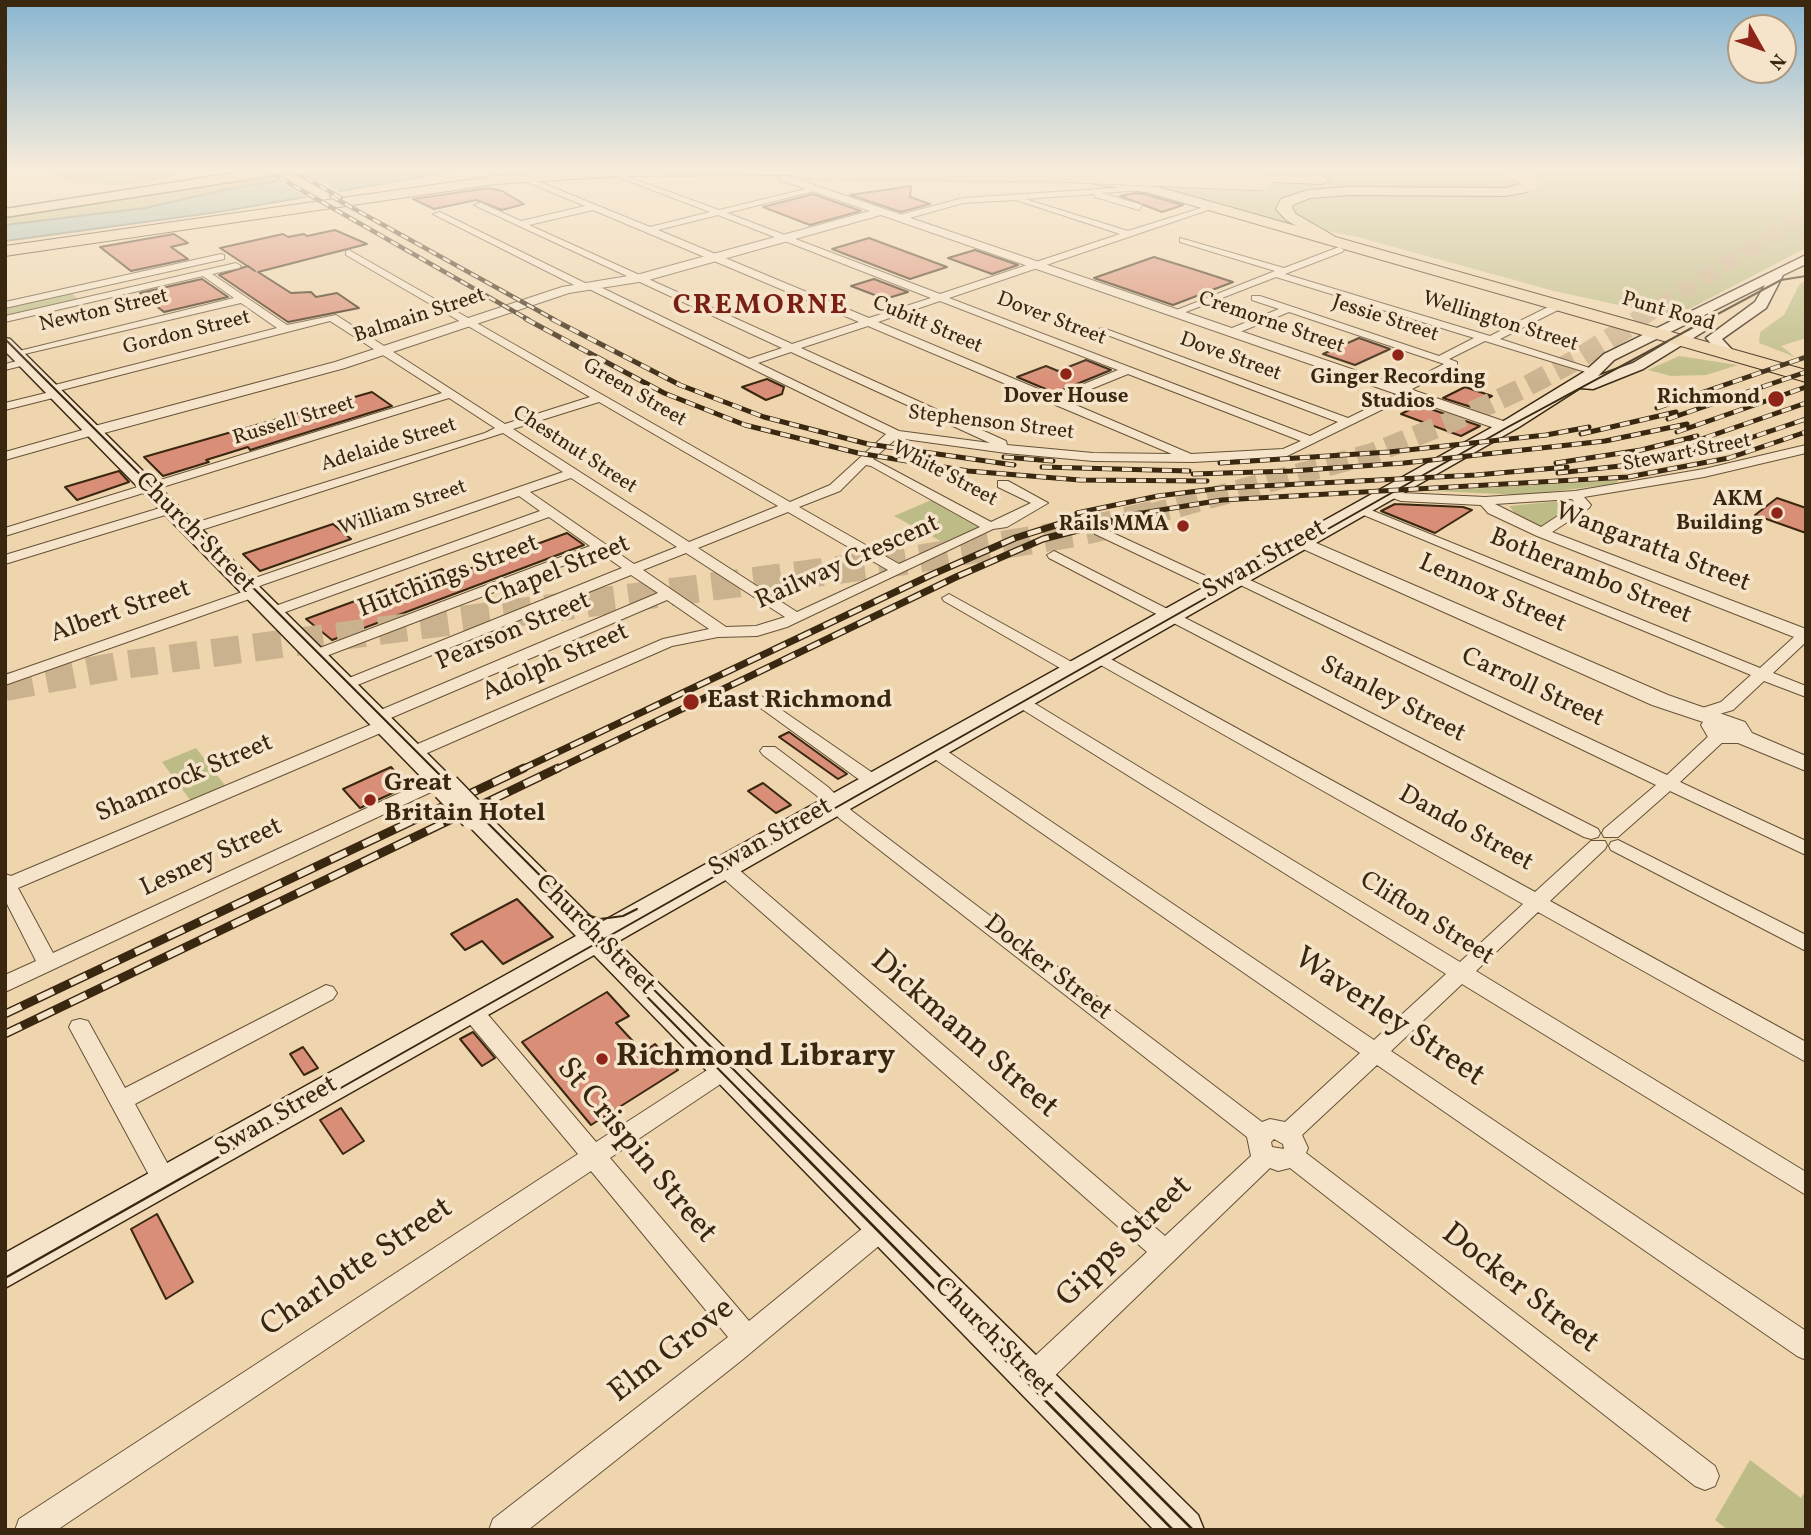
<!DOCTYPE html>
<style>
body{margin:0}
#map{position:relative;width:1811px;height:1535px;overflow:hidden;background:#efd5ad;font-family:Vollkorn,serif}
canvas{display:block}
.frame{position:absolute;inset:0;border:7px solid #392710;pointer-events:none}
.north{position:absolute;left:1727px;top:14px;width:70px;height:70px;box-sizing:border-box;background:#f5e4ca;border:2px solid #aa9880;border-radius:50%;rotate:130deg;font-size:19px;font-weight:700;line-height:28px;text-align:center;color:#392710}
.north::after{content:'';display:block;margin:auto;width:24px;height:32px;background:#8f2418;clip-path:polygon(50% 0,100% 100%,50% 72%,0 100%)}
</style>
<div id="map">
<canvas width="1811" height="1535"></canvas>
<div class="frame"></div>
<div class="north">N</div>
</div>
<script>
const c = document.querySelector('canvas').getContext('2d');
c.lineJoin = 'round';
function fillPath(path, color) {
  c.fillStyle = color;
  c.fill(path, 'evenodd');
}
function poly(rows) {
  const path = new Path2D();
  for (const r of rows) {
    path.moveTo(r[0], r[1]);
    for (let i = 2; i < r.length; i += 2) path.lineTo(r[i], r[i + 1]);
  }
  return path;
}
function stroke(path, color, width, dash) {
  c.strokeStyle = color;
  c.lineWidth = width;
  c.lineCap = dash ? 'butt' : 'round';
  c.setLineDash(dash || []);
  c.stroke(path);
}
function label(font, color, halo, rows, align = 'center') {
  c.font = font + ' Vollkorn,serif';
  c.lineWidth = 7;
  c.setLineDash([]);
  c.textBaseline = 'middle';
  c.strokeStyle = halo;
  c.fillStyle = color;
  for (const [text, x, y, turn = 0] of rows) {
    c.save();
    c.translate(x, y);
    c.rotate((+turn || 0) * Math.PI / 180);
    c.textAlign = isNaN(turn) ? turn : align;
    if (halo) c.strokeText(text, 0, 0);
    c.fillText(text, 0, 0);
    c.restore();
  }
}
fillPath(poly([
 [44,170,182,170,164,180,118,186,63,180],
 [299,170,343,170,228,189,145,208,5,225,5,216],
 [1107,170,1806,170,1806,248,1674,317,1554,291,1361,238,1286,223],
 [1806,280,1806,338,1781,346,1795,357,1759,343,1760,332,1784,315,1799,285],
 [71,293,79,300,7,316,5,314,5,307],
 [1679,356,1738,365,1706,375,1671,376,1648,370],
 [1619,480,1615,484,1523,495,1434,491],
 [936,498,987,525,946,544,894,516],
 [1570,500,1569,505,1543,527,1532,526,1517,516,1509,506],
 [196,748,228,789,193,804,162,762],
 [1750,1460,1801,1498,1806,1490,1806,1530,1728,1530,1715,1520]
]), '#bebc86');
const water = poly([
 [343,170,462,170,218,212,5,241,5,225,145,208,228,189,343,170]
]);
fillPath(water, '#9ab8af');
stroke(water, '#737e6f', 2);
fillPath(poly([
 [306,173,343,194,311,200,273,178]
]), '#efd5ad');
const building = poly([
 [911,186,910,197,930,204,901,212,850,195,911,186],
 [489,188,502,191,524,204,502,210,476,200,434,209,413,199,489,188],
 [1135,193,1144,194,1183,205,1162,212,1120,196,1135,193],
 [813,194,861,211,810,225,763,207,813,194],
 [335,230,367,244,258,272,291,293,311,292,316,297,337,293,359,308,288,322,219,275,248,266,255,271,220,248,283,234,288,237,304,234,307,236,335,230],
 [174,234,188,243,171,247,188,259,131,271,100,247,174,234],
 [869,238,885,244,947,267,910,279,832,249,869,238],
 [975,250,1018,265,992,274,948,258,975,250],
 [1154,257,1196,270,1233,282,1173,305,1094,278,1154,257],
 [202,279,228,297,164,312,140,293,202,279],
 [874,279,908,292,885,299,851,286,874,279],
 [1359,338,1390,349,1355,365,1323,354,1359,338],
 [1086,360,1111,370,1055,393,1017,377,1046,366,1058,371,1086,360],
 [767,379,784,387,782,394,766,400,742,387,767,379],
 [1465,387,1492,396,1471,407,1443,398,1465,387],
 [372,392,392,406,250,450,248,447,206,460,209,462,163,476,144,457,372,392],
 [1419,405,1480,426,1461,436,1401,414,1419,405],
 [119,471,129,482,77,500,65,487,119,471],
 [1777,498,1806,508,1806,533,1755,515,1777,498],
 [1395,504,1463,507,1472,510,1435,533,1381,511,1395,504],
 [333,524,351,539,260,571,243,554,333,524],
 [567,533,584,545,332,640,306,619,442,569,450,576,567,533],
 [789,732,847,774,838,779,779,737,789,732],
 [391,767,408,786,360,808,343,789,391,767],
 [763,783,791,805,776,813,748,791,763,783],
 [517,899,553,937,503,964,482,941,465,950,451,934,517,899],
 [607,992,629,1016,616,1023,643,1052,655,1044,678,1070,591,1125,522,1042,607,992],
 [473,1032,495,1058,482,1066,460,1039,473,1032],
 [303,1047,318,1068,304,1075,290,1054,303,1047],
 [341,1108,364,1141,343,1154,320,1120,341,1108],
 [157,1214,193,1282,166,1299,131,1229,157,1214]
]);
fillPath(building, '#d98f77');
stroke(building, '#392710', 2);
stroke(poly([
 [1638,320,1806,213]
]), '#cbb28e', 17, [17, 8]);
stroke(poly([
 [1148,515,1371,454,1453,421,1523,388,1576,360,1641,319]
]), '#cbb28e', 21, [21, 10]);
stroke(poly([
 [5,687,123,665,905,561,1075,533,1156,514]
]), '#cbb28e', 28, [28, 14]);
const minor = poly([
 [618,173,719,210,818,186,818,190,727,213,940,294,1120,234,1016,200,963,203,899,221,896,216,963,198,1146,186,1143,190,1102,193,1142,205,1139,210,1095,197,1095,194,1025,199,1128,231,1211,205,1211,209,949,298,1310,436,1338,422,1094,330,1103,328,1348,418,1399,393,1395,390,1397,388,1444,364,1289,312,1235,334,1227,334,1227,330,1279,309,1252,300,1252,296,1260,296,1439,356,1474,338,1276,277,1178,315,1169,313,1275,271,1180,242,1180,238,1284,268,1339,247,1344,250,1342,252,1285,274,1490,336,1554,304,1562,304,1562,308,1500,339,1599,371,1589,373,1485,341,1449,359,1457,362,1457,366,1410,390,1414,393,1412,395,1285,457,1193,462,1093,461,1006,453,897,438,873,459,991,522,1031,503,998,487,998,481,1008,481,1048,503,1007,527,993,529,787,627,757,636,718,637,672,646,418,757,412,758,403,753,406,749,663,639,709,629,667,600,386,720,392,725,390,729,18,888,53,953,434,777,446,777,449,781,446,785,5,992,5,975,36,961,5,900,5,874,11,876,375,723,369,718,371,714,658,593,631,575,345,690,339,688,337,685,339,682,622,568,599,552,321,658,315,660,307,655,309,652,590,546,549,517,277,615,267,615,265,612,267,609,540,511,519,496,262,585,255,589,260,593,258,596,5,685,5,675,245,591,241,587,252,579,563,472,503,433,195,532,190,533,183,529,185,526,485,433,495,428,449,398,5,536,5,528,442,393,330,321,58,391,63,394,61,396,5,410,5,403,50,392,45,389,47,387,277,328,241,303,16,356,11,353,234,298,203,276,5,322,5,316,236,263,241,266,239,268,212,274,287,325,336,315,505,424,590,397,346,255,346,251,349,250,790,502,830,485,886,434,587,288,580,288,433,214,440,212,585,283,592,283,749,359,782,348,474,205,481,203,521,221,585,206,527,182,530,178,650,227,710,212,618,177,618,173],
 [593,210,859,322,792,344,529,225,593,210],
 [718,215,931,298,869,318,658,230,718,215],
 [940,301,1118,370,1055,396,878,322,940,301],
 [868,326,1172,454,1093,453,1007,445,1006,441,801,348,868,326],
 [791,352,990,443,899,431,758,363,791,352],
 [1128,374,1301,441,1283,449,1191,454,1064,400,1128,374],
 [599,402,778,506,689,542,513,429,599,402],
 [866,465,871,466,980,527,899,564,799,507,840,491,866,465],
 [571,478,677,547,634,564,530,492,571,478],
 [788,512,888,570,797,612,698,548,788,512],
 [686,553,785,617,756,626,726,627,643,570,686,553],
 [221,254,224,255,224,259,5,308,5,302,221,254],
 [25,359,29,360,29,364,5,370,5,364,25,359],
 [93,427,97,428,97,434,5,460,5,452,93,427],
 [1806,445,1806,453,1704,477,1584,497,1591,505,1589,508,1552,532,1806,629,1806,642,1773,673,1806,686,1806,697,1764,681,1733,710,1702,719,1696,718,1694,714,1696,710,1721,702,1751,675,1349,509,1351,506,1361,506,1760,668,1794,637,1537,536,1488,513,1481,505,1401,501,1379,493,1386,489,1401,493,1485,497,1575,491,1704,469,1806,445],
 [1572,499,1576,504,1541,527,1495,504,1572,499],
 [170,505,175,506,175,512,5,564,5,555,170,505],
 [1100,527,1223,584,1225,587,1223,590,1213,590,1095,534,1095,528,1100,527],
 [1054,551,1598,829,1600,833,1598,837,1591,839,1584,837,1049,558,1047,555,1054,551],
 [1235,573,1667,775,1714,731,1726,731,1728,735,1726,739,1680,782,1806,841,1806,855,1670,791,1618,837,1604,837,1602,833,1604,829,1656,785,1230,580,1228,577,1230,574,1235,573],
 [949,594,1079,666,1081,669,1073,674,1067,672,944,601,942,598,949,594],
 [1096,651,1535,892,1591,841,1605,841,1607,845,1605,849,1550,901,1806,1042,1806,1062,1538,912,1476,971,1806,1172,1806,1195,1462,984,1391,1051,1806,1331,1806,1360,1797,1356,1377,1065,1302,1135,1308,1148,1306,1153,1715,1466,1719,1476,1715,1486,1705,1490,1695,1486,1290,1168,1278,1171,1270,1168,1042,1388,1032,1391,1022,1388,1018,1378,1022,1368,1147,1252,716,872,713,867,716,862,730,862,1165,1236,1251,1156,1247,1137,840,819,816,795,763,755,760,751,763,747,775,747,828,787,852,811,1262,1122,1270,1119,1285,1122,1360,1053,926,753,923,749,926,745,938,745,1374,1040,1446,974,1012,703,1010,700,1012,697,1024,697,1460,962,1523,904,1090,659,1088,656,1096,651],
 [1274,1139,1283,1144,1284,1149,1272,1147,1271,1142,1274,1139],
 [757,693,880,778,883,782,880,786,868,786,751,701,749,698,751,695,757,693],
 [1618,840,1806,935,1806,951,1611,850,1609,846,1611,842,1618,840],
 [326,985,333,987,337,993,333,999,135,1104,177,1181,174,1188,165,1192,156,1188,69,1027,72,1021,80,1019,88,1021,125,1088,326,985],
 [470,1001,478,1003,596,1142,718,1063,726,1060,734,1063,737,1069,734,1075,610,1158,749,1321,874,1219,883,1216,892,1219,895,1227,892,1235,742,1360,528,1530,489,1530,493,1519,728,1337,591,1171,57,1530,15,1530,19,1519,578,1154,462,1015,459,1009,462,1003,470,1001]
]);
const tertiary = poly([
 [780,176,788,176,1512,424,1514,427,1512,430,1500,430,881,215,645,281,569,293,345,368,93,436,85,431,87,428,335,362,562,287,640,274,870,211,780,180,780,176],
 [1300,536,1668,695,1745,722,1752,733,1806,756,1806,771,1738,743,1721,743,1708,737,1701,725,1703,722,1652,705,1294,545,1291,541,1294,537,1300,536]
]);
const secondary = poly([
 [1806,255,1806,264,1783,275,1766,308,1722,339,1736,354,1733,357,1723,357,1706,338,1755,302,1765,285,1614,360,1598,376,1633,363,1699,324,1704,323,1711,327,1643,369,1593,389,1580,388,1519,427,617,942,1198,1515,1204,1530,1154,1530,594,955,5,1288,5,1253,576,936,465,822,461,816,465,810,474,808,483,810,598,924,1507,419,1584,372,1604,354,1806,255],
 [5,338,10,339,455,781,458,787,455,793,446,795,437,793,5,351,5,338]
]);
const primary = poly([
 [254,170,287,170,281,174,5,217,5,209,254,170]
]);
const trunk = poly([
 [1109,173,1806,370,1806,382,1104,180,1102,177,1109,173]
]);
const motorway = poly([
 [579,170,808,171,801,175,621,176,496,184,5,256,5,246,496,176,579,170],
 [1227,173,1322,176,1329,180,1322,184,1222,180,1220,177,1222,174,1227,173],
 [1082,174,1143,184,1150,188,1143,192,1077,181,1075,178,1082,174],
 [1529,179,1536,183,1527,192,1505,196,1349,195,1310,198,1293,205,1292,208,1296,214,1334,236,1336,239,1328,244,1286,220,1276,209,1281,199,1308,190,1349,187,1505,188,1517,185,1529,179]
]);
stroke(minor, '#665237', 2);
stroke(tertiary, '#665237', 2);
stroke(secondary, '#392710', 3);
stroke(primary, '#392710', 3);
stroke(trunk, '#392710', 2);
stroke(motorway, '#392710', 2);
fillPath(minor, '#f5e4ca');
fillPath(tertiary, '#f5e4ca');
fillPath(secondary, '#f5e4ca');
fillPath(primary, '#efd5ad');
fillPath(trunk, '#efd5ad');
fillPath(motorway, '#efd5ad');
stroke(poly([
 [5,339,766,1102],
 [581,913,600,919,623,916,637,909],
 [593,942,751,1102],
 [316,1102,1508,427,1781,280,1806,276]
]), '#392710', 2);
stroke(poly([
 [749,1100,1173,1530],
 [764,1100,1193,1530],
 [5,1278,319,1100]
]), '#392710', 2.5);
const railFar3 = poly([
 [266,170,529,320],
 [292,170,341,198],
 [331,196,555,320]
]);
const railFar2 = poly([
 [526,319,664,393,745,425,858,453,968,471,1080,480,1207,481],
 [552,319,680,385,764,417,868,444,1014,465],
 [1657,408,1806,357],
 [1668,419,1806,372],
 [1677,432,1806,387],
 [1581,434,1676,412],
 [1687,444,1806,403],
 [1700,455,1806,419],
 [1004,457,1053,461],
 [1220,463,1389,452,1546,435,1589,427],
 [1556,463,1641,450,1697,436],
 [1042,467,1189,471],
 [1558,473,1629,465,1707,449],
 [1193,474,1291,471,1404,463,1605,441,1687,424],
 [1077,513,1158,496,1222,488,1476,475,1567,467],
 [1130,515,1222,500,1628,477,1729,458,1806,432]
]);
const railFar1 = poly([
 [520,770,931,575,1015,538,1088,515],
 [555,770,956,577,1043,539,1140,514]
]);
const rail = poly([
 [5,1014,524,768],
 [5,1034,558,768]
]);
stroke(railFar3, '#392710', 4.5);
stroke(railFar2, '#392710', 5);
stroke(railFar1, '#392710', 7);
stroke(rail, '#392710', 9);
stroke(railFar3, '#f5e4ca', 2.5, [8]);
stroke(railFar2, '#f5e4ca', 3.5, [10]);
stroke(railFar1, '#f5e4ca', 4.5, [14]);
stroke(rail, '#f5e4ca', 6, [18]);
const secondaryBridge = poly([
 [446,787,474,816]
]);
const motorwayBridge = poly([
 [1512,170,1525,176,1529,183],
 [801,171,1046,173,1263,182]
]);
stroke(secondaryBridge, '#392710', 31, []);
stroke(motorwayBridge, '#392710', 18, []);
stroke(secondaryBridge, '#f5e4ca', 28);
stroke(motorwayBridge, '#efd5ad', 17);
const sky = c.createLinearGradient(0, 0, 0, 385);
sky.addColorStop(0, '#89b6d1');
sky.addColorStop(0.44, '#f8ecda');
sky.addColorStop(1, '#f8ecda00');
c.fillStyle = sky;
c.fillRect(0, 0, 1811, 385);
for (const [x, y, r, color] of [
 [1398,355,7,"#8f2418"],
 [1066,374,7,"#8f2418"],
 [1776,399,9,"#8f2418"],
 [1777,513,7,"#8f2418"],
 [1183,526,7,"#8f2418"],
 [691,702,9,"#8f2418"],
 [370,800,7,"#8f2418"],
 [602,1059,7,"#8f2418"]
]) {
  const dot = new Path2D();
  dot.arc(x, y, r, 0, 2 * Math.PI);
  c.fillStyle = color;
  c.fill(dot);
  stroke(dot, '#f5e4ca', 2.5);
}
label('21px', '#392710', '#f5e4ca', [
 ["Newton Street",104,312,-13],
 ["Punt Road",1668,313,16],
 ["Balmain Street",420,317,-18],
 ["Dover Street",1051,320,21],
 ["Jessie Street",1385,320,18],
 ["Wellington Street",1500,323,17],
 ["Cremorne Street",1271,324,19],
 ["Cubitt Street",927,326,23],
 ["Gordon Street",187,334,-14],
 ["Dove Street",1230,358,20],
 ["Green Street",634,394,30],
 ["Russell Street",294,422,-17],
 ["Stephenson Street",991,424,7],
 ["Adelaide Street",389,446,-17],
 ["Chestnut Street",574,451,33],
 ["Stewart Street",1687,454,-11],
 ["White Street",944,475,28],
 ["William Street",403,509,-19]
]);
label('bold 21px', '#392710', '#f5e4ca', [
 ["Ginger Recording",1398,379,"center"],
 ["Studios",1398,403,"center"],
 ["Dover House",1066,398,"center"],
 ["Richmond",1760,399],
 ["AKM",1763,501],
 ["Building",1763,525],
 ["Rails MMA",1169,526]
], 'right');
label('26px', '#392710', '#f5e4ca', [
 ["Church Street",194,534,45],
 ["Wangaratta Street",1652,549,21],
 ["Swan Street",1265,561,-29],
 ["Railway Crescent",848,564,-24],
 ["Chapel Street",558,573,-22],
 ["Hutchings Street",449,578,-21],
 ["Botherambo Street",1590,578,22],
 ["Lennox Street",1492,595,24],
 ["Albert Street",121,613,-19],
 ["Pearson Street",514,633,-23],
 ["Adolph Street",556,664,-24],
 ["Carroll Street",1532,689,25],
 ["Stanley Street",1392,701,27],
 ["Shamrock Street",185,780,-23],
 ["Dando Street",1465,830,29],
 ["Swan Street",771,839,-29],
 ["Lesney Street",212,859,-25],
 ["Clifton Street",1426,920,32],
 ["Church Street",594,936,45],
 ["Docker Street",1047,969,38],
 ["Swan Street",277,1118,-30],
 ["Church Street",993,1339,45]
]);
label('bold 26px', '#392710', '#f5e4ca', [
 ["East Richmond",707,702],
 ["Great",384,785],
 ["Britain Hotel",384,815]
], 'left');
c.letterSpacing = '2px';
label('bold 28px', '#7a1f14', '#f5e4ca', [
 ["CREMORNE",761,308]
]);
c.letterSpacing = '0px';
label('32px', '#392710', '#f5e4ca', [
 ["Waverley Street",1388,1019,34],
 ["Dickmann Street",963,1036,41],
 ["St Crispin Street",635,1152,50],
 ["Gipps Street",1126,1243,-44],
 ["Charlotte Street",358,1269,-34],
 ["Docker Street",1519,1290,38],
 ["Elm Grove",673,1352,-38]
]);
label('bold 32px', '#392710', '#f5e4ca', [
 ["Richmond Library",616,1059]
], 'left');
</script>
